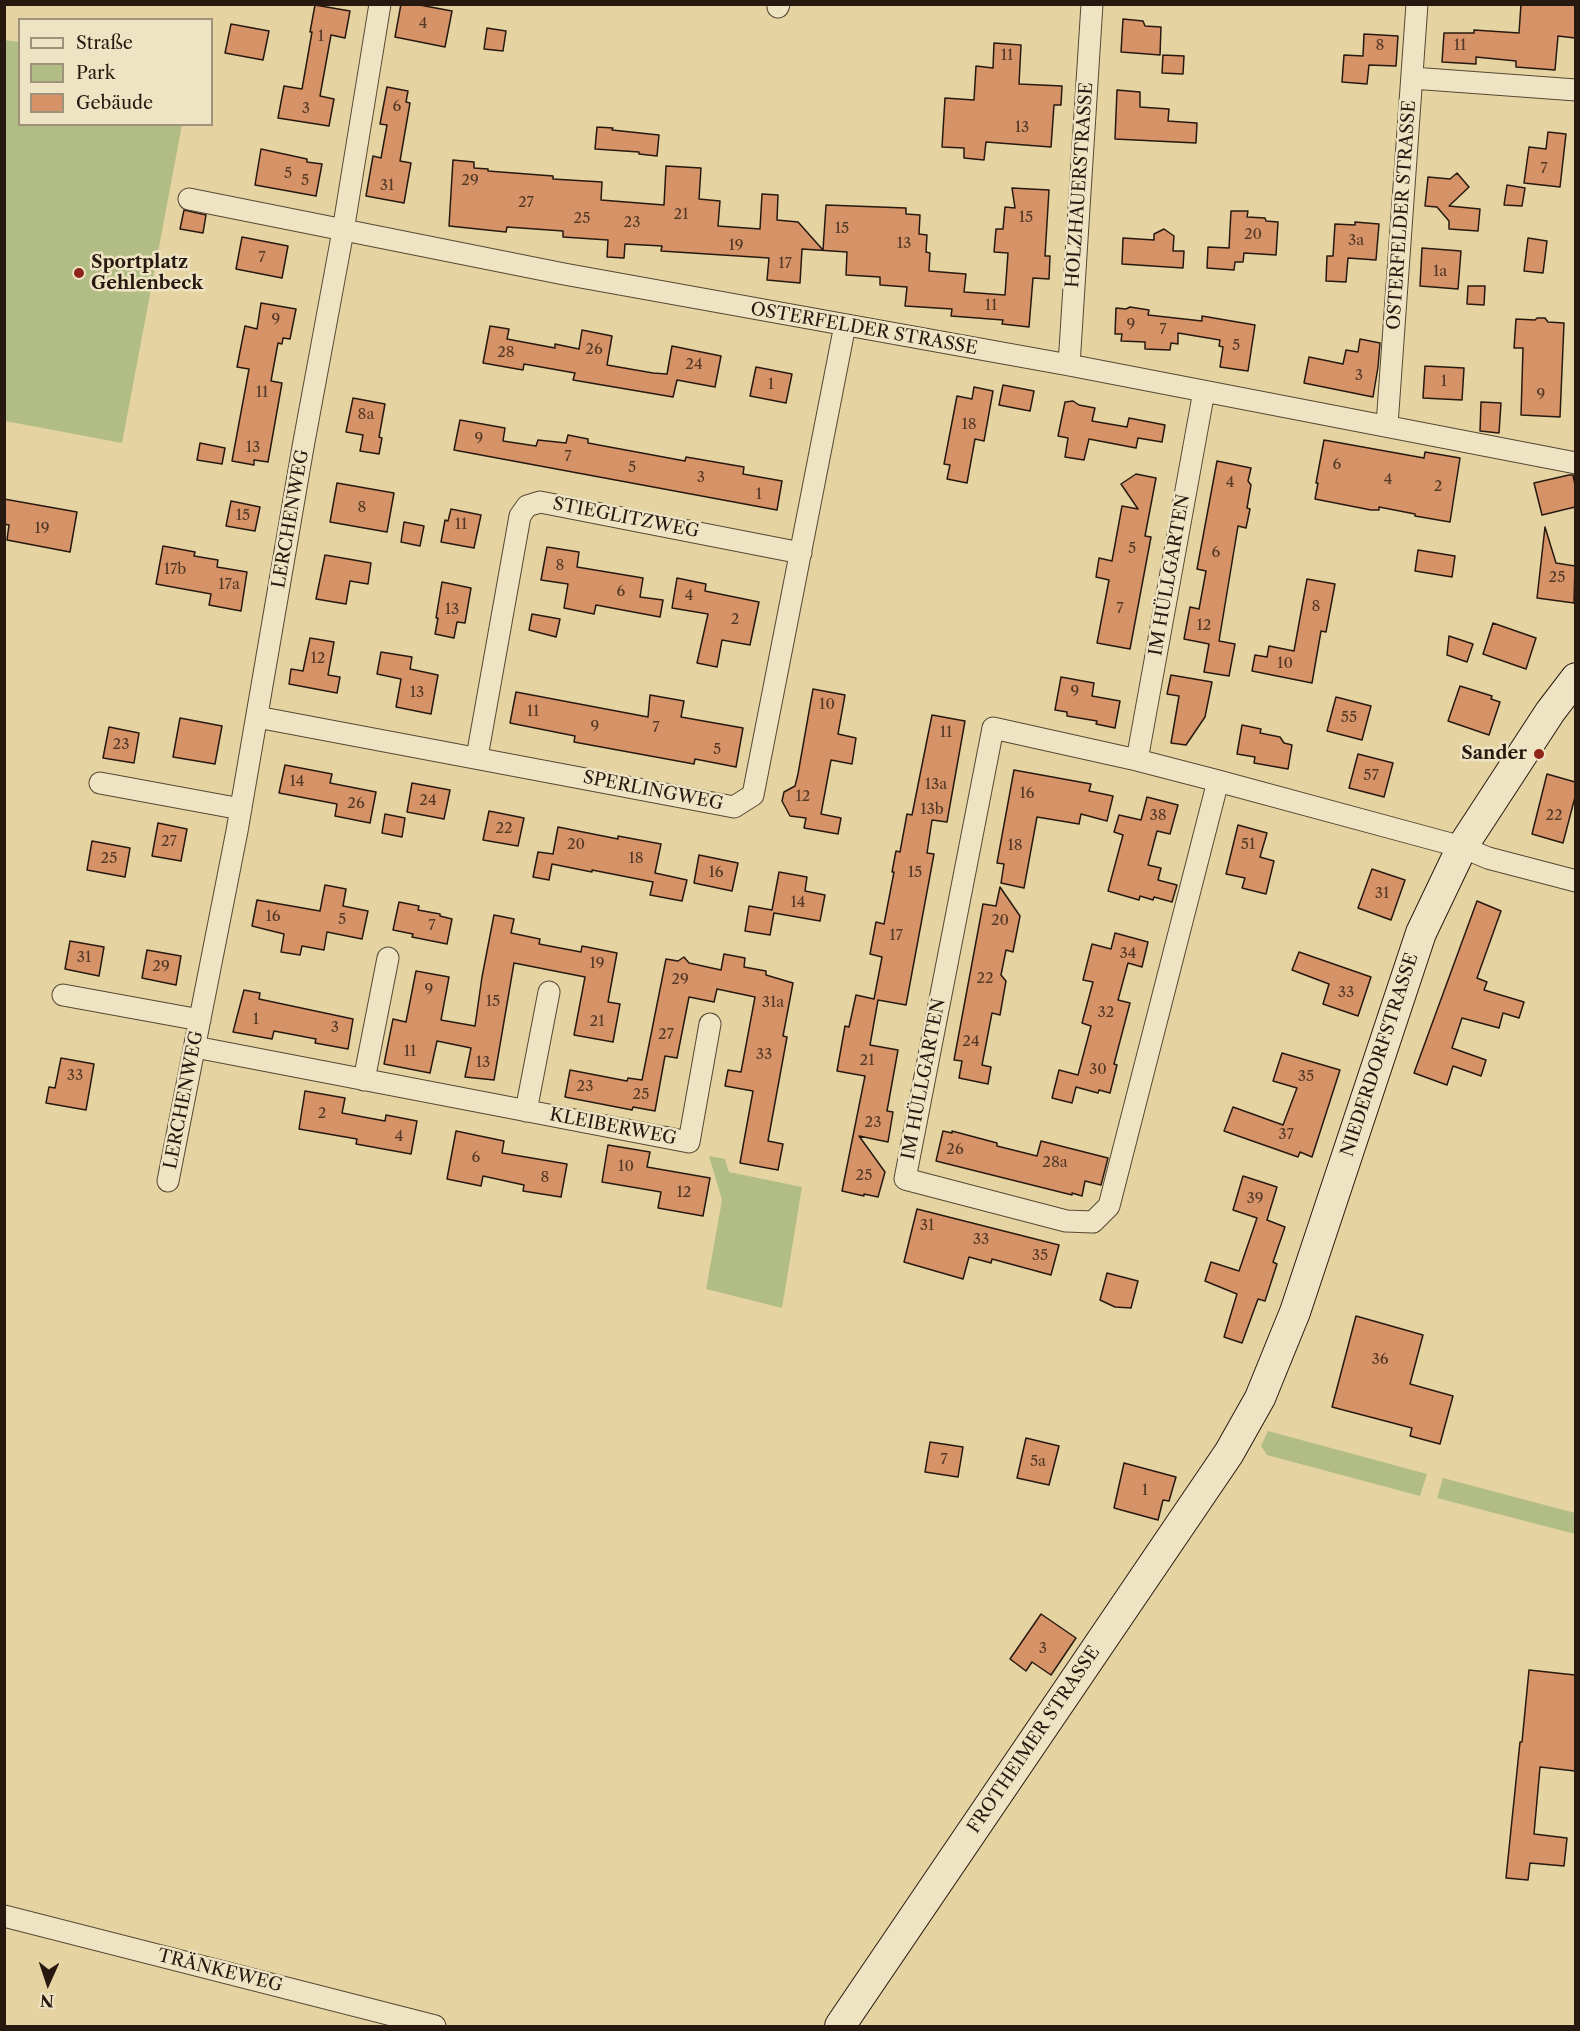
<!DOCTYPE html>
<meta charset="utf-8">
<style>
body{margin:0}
#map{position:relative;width:1580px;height:2031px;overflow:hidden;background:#e5d4a1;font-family:"Libre Caslon Text",serif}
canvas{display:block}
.frame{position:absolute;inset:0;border:6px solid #271910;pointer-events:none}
.legend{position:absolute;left:18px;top:18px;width:195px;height:108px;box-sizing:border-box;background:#eee3c2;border:2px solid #9e927b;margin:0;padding:8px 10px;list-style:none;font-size:18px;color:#271910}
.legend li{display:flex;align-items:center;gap:12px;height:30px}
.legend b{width:30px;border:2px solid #9e927b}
.north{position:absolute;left:18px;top:1953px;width:60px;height:60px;-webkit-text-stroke:4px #eee3c2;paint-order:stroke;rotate:183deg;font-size:16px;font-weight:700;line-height:24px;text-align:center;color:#271910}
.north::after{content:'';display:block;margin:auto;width:21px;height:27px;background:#271910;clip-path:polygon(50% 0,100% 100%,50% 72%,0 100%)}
</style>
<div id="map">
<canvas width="1580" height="2031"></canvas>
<div class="frame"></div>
<ul class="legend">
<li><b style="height:8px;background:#eee3c2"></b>Straße</li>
<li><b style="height:16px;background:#b2bd86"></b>Park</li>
<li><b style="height:16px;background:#d69368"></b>Gebäude</li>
</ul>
<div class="north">N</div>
</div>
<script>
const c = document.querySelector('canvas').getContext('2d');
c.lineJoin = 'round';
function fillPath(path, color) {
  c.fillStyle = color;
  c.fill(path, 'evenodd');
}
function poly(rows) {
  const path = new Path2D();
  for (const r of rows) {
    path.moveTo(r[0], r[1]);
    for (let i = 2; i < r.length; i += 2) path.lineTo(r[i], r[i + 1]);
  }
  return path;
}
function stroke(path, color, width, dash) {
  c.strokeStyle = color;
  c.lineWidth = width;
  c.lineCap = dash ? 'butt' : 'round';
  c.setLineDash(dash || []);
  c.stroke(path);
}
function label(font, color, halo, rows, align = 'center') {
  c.font = font + ' "Libre Caslon Text",serif';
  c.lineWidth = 5;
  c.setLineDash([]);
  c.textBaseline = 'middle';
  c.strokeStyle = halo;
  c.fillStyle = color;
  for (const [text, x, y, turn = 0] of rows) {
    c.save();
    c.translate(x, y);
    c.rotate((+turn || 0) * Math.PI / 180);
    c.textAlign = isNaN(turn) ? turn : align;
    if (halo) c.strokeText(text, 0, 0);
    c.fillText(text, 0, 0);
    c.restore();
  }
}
fillPath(poly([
 [4,40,19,42,20,124,182,125,122,443,5,421],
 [709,1156,725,1159,729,1172,802,1187,782,1308,706,1289,722,1200],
 [1268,1431,1427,1474,1420,1496,1267,1455,1261,1446],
 [1443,1478,1575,1513,1575,1534,1437,1498]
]), '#b2bd86');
const building = poly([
 [401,4,414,4,452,11,445,47,395,37,401,4],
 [1521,4,1575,4,1575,38,1558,36,1555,70,1516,67,1516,61,1476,57,1476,64,1442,62,1444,33,1474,33,1474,30,1519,33,1521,4],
 [315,5,350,11,345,38,331,35,320,96,334,99,329,126,278,118,284,86,302,89,312,32,310,32,315,5],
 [1123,19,1143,21,1145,26,1161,27,1160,55,1121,52,1123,19],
 [231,24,269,31,263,60,225,53,231,24],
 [487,28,506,31,503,51,484,49,487,28],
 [1364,34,1398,36,1396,66,1369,65,1367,84,1342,82,1344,55,1363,56,1364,34],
 [994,43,1021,45,1019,84,1062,86,1061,105,1054,105,1051,147,986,142,984,160,964,158,964,148,942,147,945,98,974,100,976,66,993,68,994,43],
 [1163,55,1184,56,1183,74,1162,73,1163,55],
 [387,87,408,91,406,102,410,103,400,161,411,163,404,203,366,196,373,156,381,158,387,125,380,124,387,87],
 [1117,90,1140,92,1140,107,1169,109,1168,121,1197,123,1196,143,1115,139,1117,90],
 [597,127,613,128,612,130,659,135,657,156,639,154,639,152,595,149,597,127],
 [1548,132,1566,134,1560,187,1524,183,1529,147,1546,149,1548,132],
 [261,149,307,159,307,162,322,164,316,196,255,185,261,149],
 [453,160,474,162,474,168,488,169,488,171,553,176,553,179,602,182,601,200,664,205,666,166,701,168,699,199,720,201,718,226,760,229,762,194,778,195,777,220,798,222,823,250,826,205,906,208,906,214,920,215,919,234,927,235,926,252,930,253,929,271,966,274,964,292,1005,295,1008,253,994,252,996,229,1003,229,1005,207,1015,208,1012,188,1049,190,1045,256,1050,256,1049,279,1033,278,1029,327,1002,324,1003,320,951,316,952,309,905,306,907,287,880,285,880,277,846,275,847,252,802,249,800,283,767,280,769,258,661,251,662,246,625,244,624,258,607,257,608,240,563,237,563,231,507,227,506,232,449,226,453,160],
 [1457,173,1469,187,1449,206,1480,209,1478,231,1449,229,1449,221,1437,207,1425,206,1428,177,1450,179,1457,173],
 [1507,185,1525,188,1522,206,1504,205,1507,185],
 [184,210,206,215,203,233,180,229,184,210],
 [1231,211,1248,211,1247,217,1265,218,1266,221,1278,222,1276,255,1244,253,1243,262,1235,262,1234,270,1207,268,1208,247,1229,248,1231,211],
 [1355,222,1379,224,1376,260,1348,258,1346,282,1326,281,1327,256,1333,256,1335,224,1355,225,1355,222],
 [1164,229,1174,236,1173,251,1184,251,1183,268,1122,264,1123,238,1154,240,1154,234,1164,229],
 [242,237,288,246,282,278,236,269,242,237],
 [1528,238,1547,241,1543,273,1524,271,1528,238],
 [1422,248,1461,251,1458,289,1420,286,1422,248],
 [1468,286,1485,286,1484,305,1467,304,1468,286],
 [261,303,296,309,290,339,283,338,282,344,278,343,271,381,282,383,268,462,254,460,254,465,232,461,249,369,237,367,245,326,257,329,261,303],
 [1130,307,1149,310,1148,315,1202,321,1202,316,1255,325,1248,371,1220,367,1223,347,1219,346,1220,340,1178,333,1178,344,1171,343,1170,350,1145,349,1145,342,1121,341,1122,334,1115,334,1116,308,1126,309,1130,307],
 [1537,318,1545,318,1548,322,1564,323,1560,417,1521,415,1523,348,1514,348,1516,319,1535,320,1537,318],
 [490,326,509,329,507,339,555,348,555,344,579,349,582,330,612,336,607,365,653,373,667,374,672,346,721,356,715,387,677,380,673,397,573,380,575,373,524,364,523,370,483,363,490,326],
 [1360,339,1380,343,1378,367,1373,397,1304,383,1309,357,1343,364,1346,350,1358,352,1360,339],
 [1425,366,1464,368,1462,400,1423,398,1425,366],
 [756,367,792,374,786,403,750,396,756,367],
 [1003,385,1034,391,1030,411,999,405,1003,385],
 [974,387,993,391,984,441,975,439,967,483,947,479,950,465,944,464,957,396,972,399,974,387],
 [353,398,385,404,379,437,382,438,379,454,360,451,363,435,346,432,353,398],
 [1073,401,1079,405,1095,408,1092,421,1127,427,1129,418,1165,425,1162,442,1138,438,1136,448,1089,439,1084,460,1065,457,1068,438,1058,436,1065,402,1073,401],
 [1481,402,1501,403,1499,433,1480,431,1481,402],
 [460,420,505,428,503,441,536,446,538,440,566,443,568,435,588,439,588,443,685,461,686,457,744,467,743,474,782,481,777,510,454,450,460,420],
 [1324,440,1424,458,1425,452,1460,458,1450,522,1415,516,1415,514,1379,507,1379,510,1371,510,1315,499,1318,483,1316,483,1324,440],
 [200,443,225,448,222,464,197,460,200,443],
 [1217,461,1251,468,1248,481,1251,485,1247,508,1250,509,1246,528,1238,526,1219,641,1235,644,1229,676,1204,672,1209,644,1184,639,1190,607,1199,609,1206,571,1197,569,1217,461],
 [1136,474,1156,478,1145,536,1151,537,1130,649,1097,643,1109,580,1096,577,1099,558,1112,561,1122,506,1138,509,1121,484,1136,474],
 [1569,475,1573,475,1575,485,1575,507,1542,515,1534,483,1569,475],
 [337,483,394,493,387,532,330,522,337,483],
 [4,499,77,512,70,552,7,540,9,525,4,524,4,499],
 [231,501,260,507,255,531,226,526,231,501],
 [451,509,481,515,474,548,441,542,445,520,448,521,451,509],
 [404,522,424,526,420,546,401,542,404,522],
 [1545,527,1556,563,1575,566,1574,603,1537,598,1545,527],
 [163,546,195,552,194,556,218,560,217,567,247,572,241,611,209,605,211,594,156,584,163,546],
 [547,547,579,552,577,567,643,578,640,597,663,600,660,617,596,605,594,614,564,608,568,584,541,580,547,547],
 [1418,550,1455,556,1452,577,1415,571,1418,550],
 [325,555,371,563,368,584,350,581,346,604,316,599,325,555],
 [677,578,706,584,705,591,759,602,750,645,722,640,717,667,697,663,708,614,672,608,677,578],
 [1307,579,1335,584,1326,632,1321,631,1312,683,1252,671,1255,655,1267,657,1269,646,1294,651,1307,579],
 [442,582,471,588,465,623,457,622,454,638,435,634,438,618,436,618,442,582],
 [532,614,560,619,556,637,529,630,532,614],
 [1493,623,1536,638,1526,669,1483,654,1493,623],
 [1449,636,1473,644,1467,662,1447,655,1449,636],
 [310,638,334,642,328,675,340,677,337,693,289,684,291,669,303,671,310,638],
 [381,652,412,657,410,669,438,675,431,714,396,707,401,679,377,674,381,652],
 [1171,675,1212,682,1205,717,1186,745,1171,743,1179,696,1167,694,1171,675],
 [1061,677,1094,683,1092,696,1120,701,1115,728,1096,724,1097,721,1067,716,1067,712,1055,710,1061,677],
 [1460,686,1492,696,1491,699,1500,702,1489,735,1448,721,1460,686],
 [813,689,845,695,838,734,856,738,852,764,831,760,821,814,841,818,838,834,804,828,806,818,790,816,782,801,784,792,795,786,798,774,813,689],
 [516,692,648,717,650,695,684,701,681,717,743,728,736,767,695,759,694,764,574,742,575,736,510,723,516,692],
 [1336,697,1371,706,1362,740,1327,731,1336,697],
 [932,715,965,721,947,822,932,820,927,853,934,854,906,1005,878,1000,870,1045,898,1050,887,1111,893,1112,888,1142,859,1136,885,1172,878,1197,864,1194,864,1196,842,1191,865,1076,837,1071,845,1026,849,1027,856,995,874,999,882,957,870,954,876,922,884,924,894,872,892,872,896,851,900,852,907,814,912,815,932,715],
 [180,718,222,726,215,764,173,757,180,718],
 [1242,725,1261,729,1260,733,1280,737,1284,743,1292,745,1288,769,1254,763,1255,757,1237,754,1242,725],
 [109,727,139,733,134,763,103,758,109,727],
 [1358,754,1393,763,1384,797,1349,788,1358,754],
 [285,765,332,774,330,783,376,792,370,823,335,816,337,804,279,793,285,765],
 [1014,770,1091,784,1089,791,1113,796,1107,821,1081,814,1079,824,1037,817,1024,888,1001,883,1004,864,997,863,1014,770],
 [1547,774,1575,782,1575,797,1563,843,1532,834,1547,774],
 [412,783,450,790,444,819,407,812,412,783],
 [1147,797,1178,805,1170,834,1157,831,1148,865,1161,868,1158,880,1177,885,1172,902,1154,897,1153,900,1140,896,1139,900,1108,891,1123,835,1114,832,1119,815,1141,820,1147,797],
 [489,811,524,818,518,846,483,840,489,811],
 [385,814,405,818,402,837,382,833,385,814],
 [158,823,187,829,181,861,152,856,158,823],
 [1238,825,1267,833,1260,857,1274,861,1266,894,1242,888,1245,878,1226,874,1238,825],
 [558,827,618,839,618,836,661,844,655,873,687,880,682,901,650,895,653,882,592,870,592,872,552,864,549,880,533,877,538,852,553,854,558,827],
 [92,841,130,848,125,877,87,870,92,841],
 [699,855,738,863,732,891,694,883,699,855],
 [1372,869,1405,880,1391,920,1358,908,1372,869],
 [779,872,807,877,805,891,825,895,820,921,774,913,770,935,745,931,749,906,772,910,779,872],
 [325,885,346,889,343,906,368,911,362,939,327,932,324,950,302,946,300,955,281,952,284,934,252,926,257,900,320,911,325,885],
 [1000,887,1020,916,1013,952,1006,950,1001,975,1006,981,1000,1015,992,1013,982,1065,991,1067,988,1084,959,1078,962,1061,954,1060,983,904,996,906,1000,887],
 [1477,901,1501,911,1477,978,1487,982,1484,990,1524,1002,1519,1018,1503,1013,1499,1028,1462,1018,1452,1048,1486,1060,1481,1076,1453,1066,1447,1085,1414,1073,1477,901],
 [399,902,419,906,418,910,440,914,440,916,452,919,447,944,412,937,413,934,393,930,399,902],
 [494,915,514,919,511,933,540,939,539,944,581,952,582,946,617,953,608,1002,620,1004,613,1042,574,1035,585,977,514,963,494,1080,465,1077,471,1048,437,1041,430,1073,384,1064,393,1019,406,1022,416,971,449,977,441,1020,475,1026,482,977,494,915],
 [1115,933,1148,942,1142,967,1128,963,1118,1000,1130,1003,1114,1064,1117,1065,1110,1093,1099,1090,1098,1093,1076,1087,1072,1103,1052,1098,1059,1070,1078,1075,1091,1026,1082,1023,1093,982,1083,980,1092,944,1111,949,1115,933],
 [70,941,104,947,99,976,65,969,70,941],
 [147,950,181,956,176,985,142,978,147,950],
 [1299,952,1371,977,1358,1016,1323,1004,1329,984,1292,970,1299,952],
 [724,954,745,958,744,967,766,971,766,975,793,983,783,1036,787,1037,768,1141,783,1144,778,1170,740,1163,753,1091,725,1086,728,1070,741,1072,755,997,717,989,714,1002,689,997,677,1058,665,1056,655,1111,633,1107,632,1110,565,1097,570,1070,627,1081,628,1078,642,1080,666,959,678,961,684,957,689,963,721,970,724,954],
 [244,990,260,993,259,999,353,1019,348,1049,315,1043,316,1039,274,1031,272,1039,233,1032,244,990],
 [1282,1053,1340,1070,1312,1157,1300,1152,1298,1157,1224,1131,1233,1107,1283,1125,1297,1088,1273,1081,1282,1053],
 [61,1058,94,1064,86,1110,46,1103,49,1087,55,1088,61,1058],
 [305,1091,345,1098,342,1113,385,1121,386,1115,417,1121,411,1154,356,1144,357,1139,299,1129,305,1091],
 [456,1131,504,1141,502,1153,567,1164,561,1197,523,1191,524,1185,483,1176,481,1186,447,1179,456,1131],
 [943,1131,952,1133,952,1131,997,1143,997,1146,1037,1156,1041,1141,1108,1158,1101,1185,1085,1181,1082,1196,1072,1193,1072,1195,936,1161,943,1131],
 [608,1145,650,1152,647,1167,710,1178,703,1216,658,1208,661,1192,602,1182,608,1145],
 [1243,1176,1277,1187,1267,1220,1285,1227,1273,1262,1277,1264,1265,1301,1258,1299,1242,1343,1224,1337,1237,1294,1205,1281,1211,1262,1239,1271,1257,1218,1233,1210,1243,1176],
 [917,1209,1059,1245,1051,1275,992,1259,991,1263,969,1257,963,1279,904,1262,917,1209],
 [1107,1273,1138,1281,1131,1308,1115,1307,1100,1300,1107,1273],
 [1356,1316,1423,1335,1410,1384,1453,1396,1440,1444,1410,1436,1412,1428,1332,1407,1356,1316],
 [1026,1438,1059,1446,1049,1485,1017,1478,1026,1438],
 [930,1442,963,1447,958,1477,925,1472,930,1442],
 [1124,1463,1176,1477,1169,1501,1163,1500,1158,1520,1114,1508,1124,1463],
 [1041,1614,1076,1638,1051,1675,1032,1662,1026,1671,1010,1659,1041,1614],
 [1529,1670,1575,1675,1575,1771,1540,1767,1534,1834,1567,1838,1564,1866,1530,1863,1528,1880,1506,1878,1520,1742,1522,1742,1529,1670]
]);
fillPath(building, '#d69368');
stroke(building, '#271910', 1.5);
const minor = poly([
 [778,7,779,4],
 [1412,78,1576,90],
 [189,199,564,274,1069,365,1576,463],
 [1069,365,1092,4],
 [1387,425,1417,4],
 [257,717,734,807,753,795,845,325],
 [477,757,520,516,527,506,540,502,801,553],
 [1137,760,1204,391],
 [1218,781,1109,1206,1093,1222,1066,1221,905,1179,993,728,1137,760,1218,781,1462,847,1488,858,1576,881],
 [100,783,241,809],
 [63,995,200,1020],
 [195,1047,689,1142,710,1024],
 [364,1080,388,958],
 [526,1111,549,992],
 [168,1181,237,831,303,447,343,231,380,4],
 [4,1916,435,2026]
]);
const secondary = poly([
 [840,2026,1229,1453,1260,1398,1295,1312,1421,933,1462,847,1550,712,1576,678]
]);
stroke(minor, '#564834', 23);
stroke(secondary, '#271910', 32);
stroke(minor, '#eee3c2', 21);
stroke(secondary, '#eee3c2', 30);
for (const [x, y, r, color] of [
 [79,273,6,"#8f2418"],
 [1539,754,6,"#8f2418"]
]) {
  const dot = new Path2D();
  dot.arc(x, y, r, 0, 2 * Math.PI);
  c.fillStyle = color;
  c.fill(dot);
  stroke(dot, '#eee3c2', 2);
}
label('15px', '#533826', null, [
 ["4",423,24],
 ["1",321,37],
 ["8",1380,46],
 ["11",1460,46],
 ["11",1007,56],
 ["6",397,107],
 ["3",306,109],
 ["13",1022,128],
 ["7",1544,169],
 ["5",288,174],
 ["5",305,181],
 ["29",470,181],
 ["31",387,186],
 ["27",526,203],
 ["21",681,215],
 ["15",1026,218],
 ["25",582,219],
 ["23",632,223],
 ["15",842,229],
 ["20",1253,235],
 ["3a",1356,241],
 ["13",904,244],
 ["19",736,246],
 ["7",262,258],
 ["17",785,264],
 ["1a",1440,272],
 ["11",991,306],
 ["9",276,320],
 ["9",1131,325],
 ["7",1163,330],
 ["5",1236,346],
 ["26",594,350],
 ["28",506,353],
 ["24",694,365],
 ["3",1359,376],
 ["1",1444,382],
 ["1",771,385],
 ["11",262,393],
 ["9",1541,395],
 ["8a",366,415],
 ["18",969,425],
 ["9",479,439],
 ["13",253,448],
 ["7",568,457],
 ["6",1337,465],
 ["5",632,468],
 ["3",701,478],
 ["4",1388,480],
 ["4",1230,483],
 ["2",1438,487],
 ["1",759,495],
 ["8",362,508],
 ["15",243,516],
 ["11",461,525],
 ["19",42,529],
 ["5",1132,549],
 ["6",1216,553],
 ["8",560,566],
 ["17b",175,570],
 ["25",1557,578],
 ["17a",229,585],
 ["6",621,592],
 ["4",689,596],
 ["8",1316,607],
 ["7",1120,609],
 ["13",452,610],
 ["2",735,620],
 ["12",1204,626],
 ["12",318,659],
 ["10",1285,664],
 ["9",1075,692],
 ["13",417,693],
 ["10",827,705],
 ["11",533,712],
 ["55",1349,718],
 ["9",595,727],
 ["7",656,728],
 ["11",946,733],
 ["23",121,745],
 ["5",717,750],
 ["57",1371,776],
 ["14",297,782],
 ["13a",936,785],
 ["16",1027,794],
 ["12",803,797],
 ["24",428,801],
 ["26",356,804],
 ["13b",932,810],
 ["38",1158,816],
 ["22",1554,816],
 ["22",504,829],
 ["27",169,842],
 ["20",576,845],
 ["51",1248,845],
 ["18",1015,846],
 ["25",109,859],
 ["18",636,859],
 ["16",716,873],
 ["15",915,873],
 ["31",1382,894],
 ["14",798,903],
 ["16",273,917],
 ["5",342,920],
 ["20",1000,921],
 ["7",432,926],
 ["17",896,936],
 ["34",1128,954],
 ["31",84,958],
 ["19",597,964],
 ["29",161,967],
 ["22",985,979],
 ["29",680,980],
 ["9",429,990],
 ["33",1346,993],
 ["15",493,1002],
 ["31a",773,1003],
 ["32",1106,1013],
 ["1",256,1020],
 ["21",597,1022],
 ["3",335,1028],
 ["27",666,1035],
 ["24",971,1042],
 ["11",410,1052],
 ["33",764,1055],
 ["21",867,1061],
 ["13",483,1063],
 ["30",1098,1070],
 ["33",75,1076],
 ["35",1306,1077],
 ["23",585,1087],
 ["25",641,1095],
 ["2",322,1114],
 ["23",873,1123],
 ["37",1286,1135],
 ["4",399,1137],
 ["26",955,1150],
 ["6",476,1158],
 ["28a",1055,1163],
 ["10",626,1167],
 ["25",864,1176],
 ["8",545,1178],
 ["12",684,1193],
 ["39",1255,1199],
 ["31",927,1226],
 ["33",981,1240],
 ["35",1040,1256],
 ["36",1380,1360],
 ["7",944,1460],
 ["5a",1038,1462],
 ["1",1145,1491],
 ["3",1043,1649]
]);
label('18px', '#271910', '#eee3c2', [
 ["HOLZHAUERSTRASSE",1080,185,-86],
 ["OSTERFELDER STRASSE",1402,215,-86],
 ["OSTERFELDER STRASSE",864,329,10],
 ["STIEGLITZWEG",626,518,11],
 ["LERCHENWEG",291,519,-80],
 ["IM HÜLLGARTEN",1170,575,-80],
 ["SPERLINGWEG",653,791,11],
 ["NIEDERDORFSTRASSE",1380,1055,-72],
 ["IM HÜLLGARTEN",924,1079,-79],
 ["LERCHENWEG",184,1100,-79],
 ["KLEIBERWEG",613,1127,11],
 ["FROTHEIMER STRASSE",1034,1740,-56],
 ["TRÄNKEWEG",220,1971,14]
]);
label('bold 18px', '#271910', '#eee3c2', [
 ["Sportplatz",91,263],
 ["Gehlenbeck",91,284],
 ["Sander",1527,754,"right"]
], 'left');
</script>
